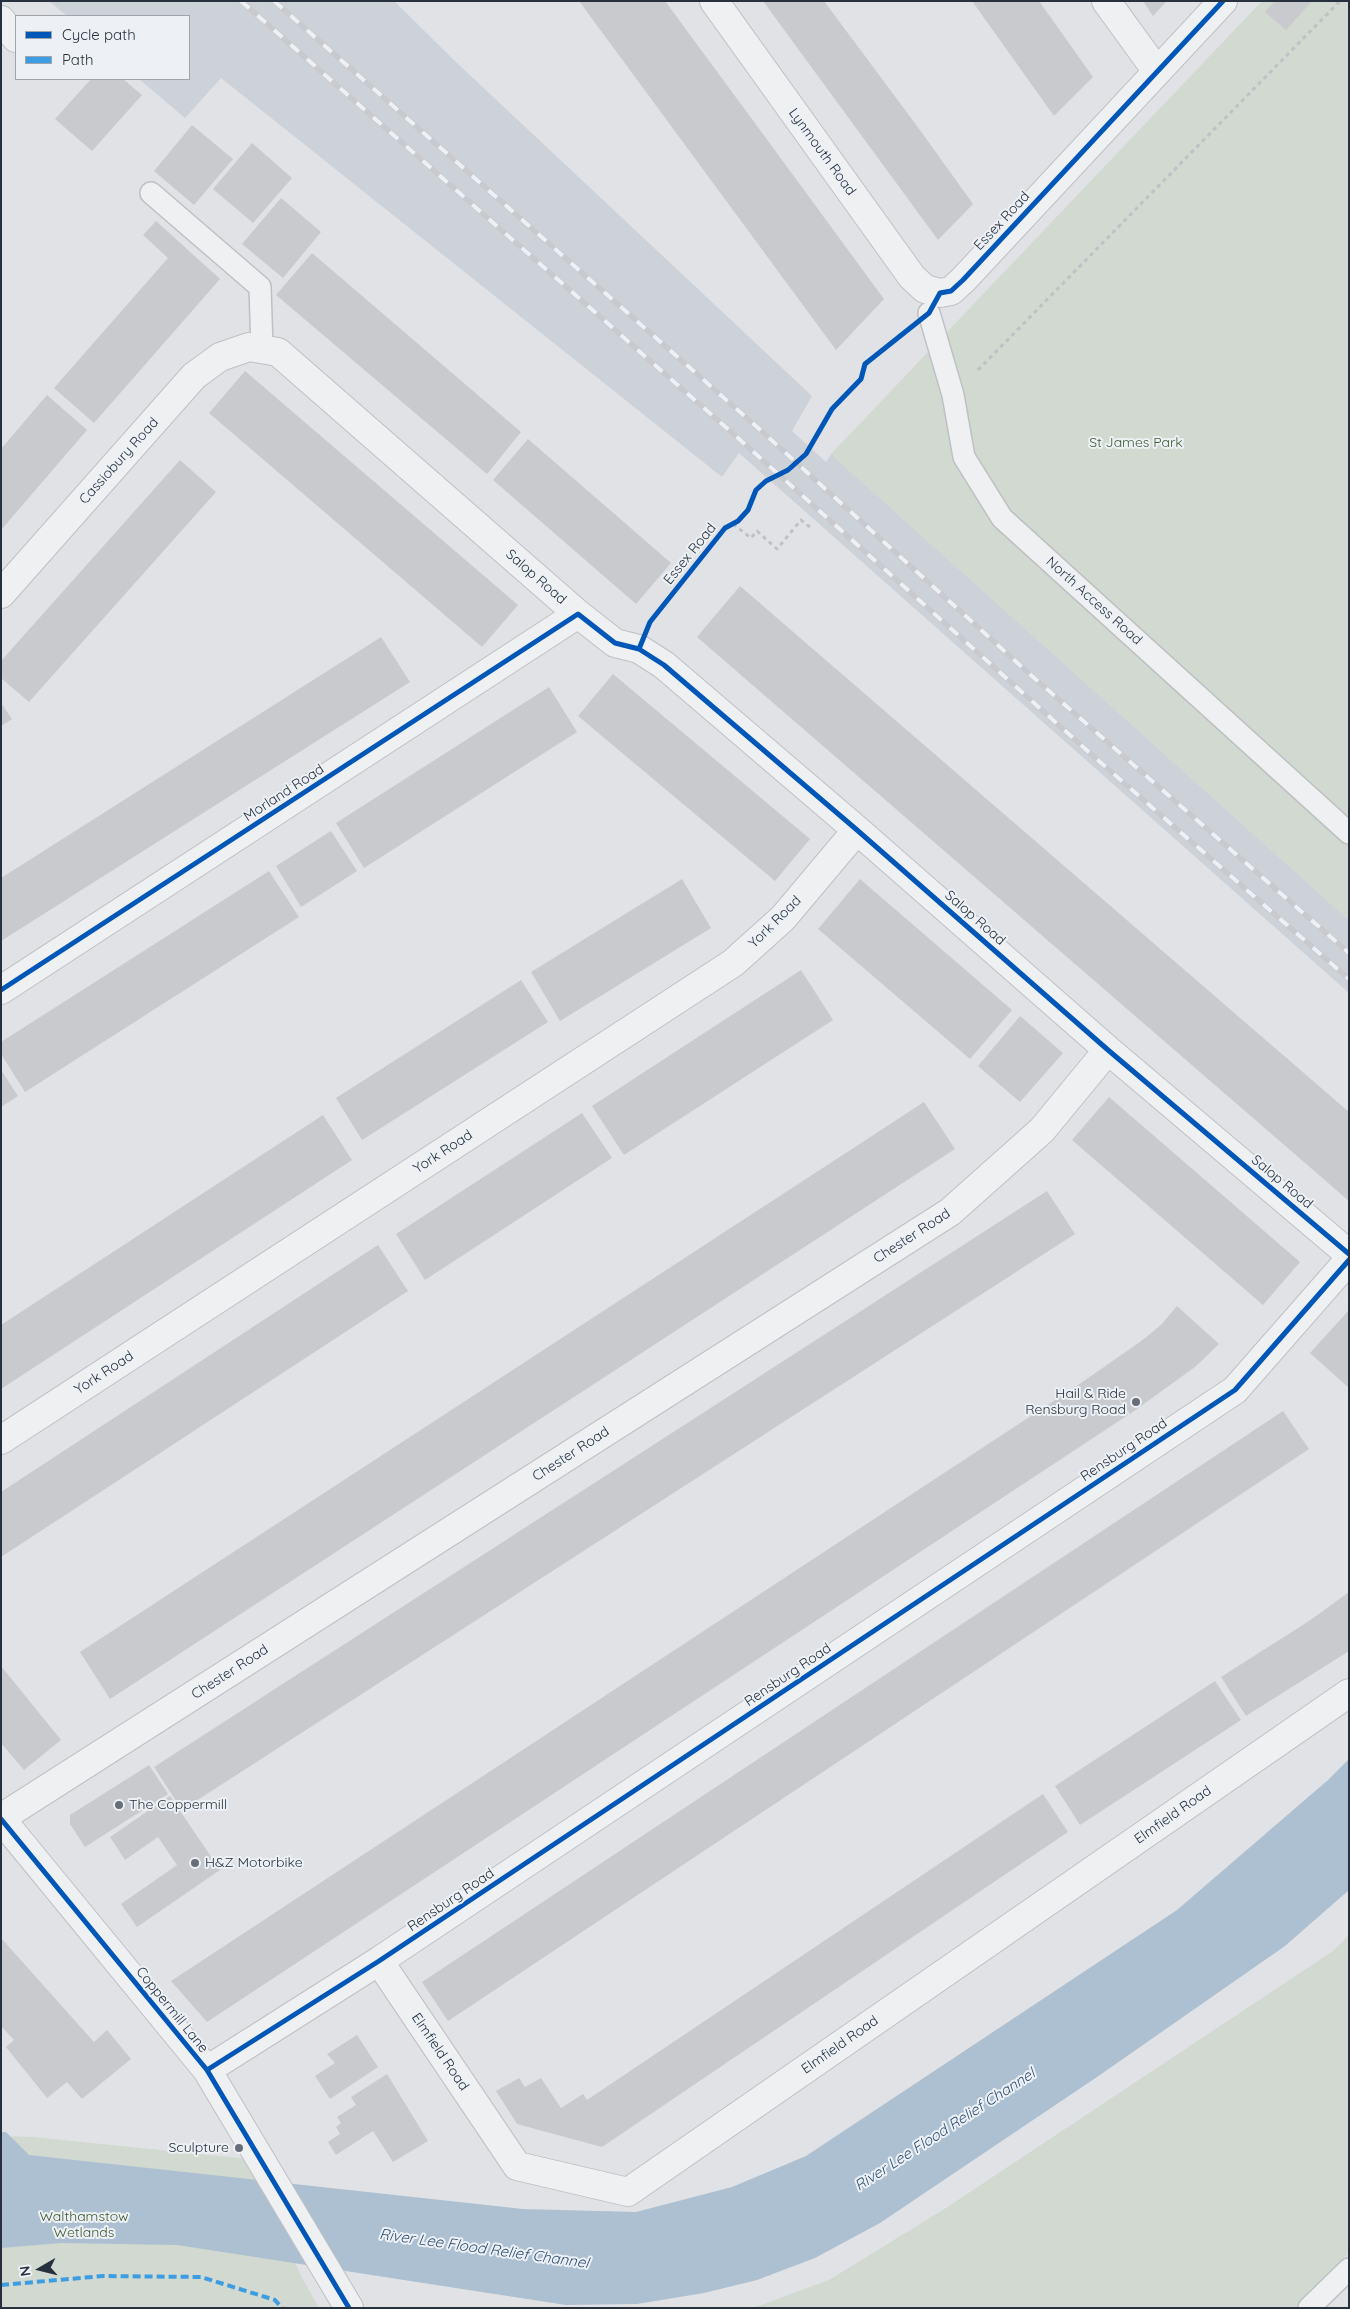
<!DOCTYPE html>
<style>
body{margin:0}
#map{position:relative;width:1350px;height:2309px;overflow:hidden;background:#e0e2e5;font-family:Quicksand,sans-serif}
canvas{display:block}
.frame{position:absolute;inset:0;border:2px solid #26303f;pointer-events:none}
.legend{position:absolute;left:15px;top:15px;width:175px;height:65px;box-sizing:border-box;background:#edf1f5;border:1px solid #9da4ac;margin:0;padding:6px 9px;list-style:none;font-size:15px;color:#26303f}
.legend li{display:flex;align-items:center;gap:10px;height:25px}
.legend b{width:25px;border:1px solid #9da4ac}
.north{position:absolute;left:15px;top:2244px;width:50px;height:50px;-webkit-text-stroke:4px #edf1f5;paint-order:stroke;rotate:262deg;font-size:14px;font-weight:700;line-height:20px;text-align:center;color:#26303f}
.north::after{content:'';display:block;margin:auto;width:18px;height:22px;background:#26303f;clip-path:polygon(50% 0,100% 100%,50% 72%,0 100%)}
</style>
<div id="map">
<canvas width="1350" height="2309"></canvas>
<div class="frame"></div>
<ul class="legend">
<li><b style="height:6px;background:#0057b8"></b>Cycle path</li>
<li><b style="height:6px;background:#3c9de3"></b>Path</li>
</ul>
<div class="north">N</div>
</div>
<script>
const c = document.querySelector('canvas').getContext('2d');
c.lineJoin = 'round';
function fillPath(path, color) {
  c.fillStyle = color;
  c.fill(path, 'evenodd');
}
function poly(rows) {
  const path = new Path2D();
  for (const r of rows) {
    path.moveTo(r[0], r[1]);
    for (let i = 2; i < r.length; i += 2) path.lineTo(r[i], r[i + 1]);
  }
  return path;
}
function stroke(path, color, width, dash) {
  c.strokeStyle = color;
  c.lineWidth = width;
  c.lineCap = dash ? 'butt' : 'round';
  c.setLineDash(dash || []);
  c.stroke(path);
}
function label(font, color, halo, rows, align = 'center') {
  c.font = font + ' Quicksand,sans-serif';
  c.lineWidth = 4;
  c.setLineDash([]);
  c.textBaseline = 'middle';
  c.strokeStyle = halo;
  c.fillStyle = color;
  for (const [text, x, y, turn = 0] of rows) {
    c.save();
    c.translate(x, y);
    c.rotate((+turn || 0) * Math.PI / 180);
    c.textAlign = isNaN(turn) ? turn : align;
    if (halo) c.strokeText(text, 0, 0);
    c.fillText(text, 0, 0);
    c.restore();
  }
}
fillPath(poly([
 [49,1,394,1,457,63,812,396,792,431,826,462,831,454,1349,920,1349,993,739,453,722,477,221,78,185,118,139,79,189,79,189,16,67,16]
]), '#cdd2d9');
fillPath(poly([
 [1262,1,1349,1,1349,920,831,454],
 [1349,1935,1349,2253,1295,2308,753,2308,829,2280,946,2208,1333,1951],
 [1,2136,33,2137,248,2159,300,2274,319,2308,1,2308]
]), '#d1d9d0');
fillPath(poly([
 [1349,1759,1349,1890,1285,1946,1097,2077,880,2223,815,2258,757,2280,704,2293,637,2304,566,2305,177,2245,61,2243,1,2248,1,2132,6,2132,29,2155,523,2209,636,2212,732,2187,806,2156,1177,1910,1328,1780]
]), '#adc0d1');
fillPath(poly([
 [579,1,665,1,749,115,884,299,836,350],
 [763,1,824,1,917,126,973,204,938,240],
 [972,1,1039,1,1093,77,1054,116],
 [1143,1,1167,1,1153,16],
 [1275,1,1312,1,1286,30,1265,12],
 [91,79,123,79,142,95,92,151,55,119],
 [192,125,233,159,194,205,154,171],
 [252,143,292,178,253,223,213,189],
 [281,198,321,232,283,278,242,244],
 [156,221,220,279,94,423,54,388,168,258,143,235],
 [312,253,521,432,487,474,276,295],
 [245,371,518,605,482,647,209,413],
 [47,395,87,430,1,530,1,449],
 [528,439,671,563,636,604,493,480],
 [180,460,216,492,29,702,1,678,1,661],
 [740,586,1349,1112,1349,1201,697,637],
 [381,637,410,682,1,941,1,878],
 [613,674,810,839,775,881,578,716],
 [549,687,577,732,364,868,336,823],
 [1,703,12,719,1,726],
 [331,831,357,871,301,907,276,866],
 [269,871,299,917,25,1092,1,1054,1,1042],
 [682,879,711,928,560,1021,531,972],
 [860,879,1012,1010,970,1059,818,929],
 [801,970,833,1020,624,1155,592,1106],
 [521,980,548,1022,362,1140,336,1098],
 [1020,1016,1063,1053,1020,1102,978,1066],
 [1,1070,18,1096,1,1107],
 [1109,1097,1300,1262,1263,1305,1072,1140],
 [924,1102,955,1149,110,1699,80,1652],
 [582,1113,612,1158,425,1280,396,1234],
 [323,1115,352,1160,1,1389,1,1325],
 [1047,1191,1075,1234,182,1810,154,1767],
 [378,1245,408,1291,1,1557,1,1492],
 [1177,1306,1219,1344,1195,1367,1130,1414,1112,1389,1128,1415,207,2022,171,1981,1078,1385,1140,1342,1161,1325],
 [1349,1310,1349,1388,1310,1353],
 [1283,1411,1309,1449,448,2021,422,1982],
 [1349,1592,1349,1651,1246,1716,1221,1677,1309,1621],
 [1,1666,61,1740,24,1770,1,1743],
 [1215,1681,1241,1720,1080,1825,1055,1786],
 [149,1765,168,1794,85,1847,70,1824,70,1815],
 [1043,1794,1068,1832,602,2147,517,2124,496,2091,519,2078,525,2087,541,2078,561,2108,583,2094,587,2100],
 [170,1796,220,1870,137,1927,121,1904,177,1865,158,1837,125,1860,110,1837],
 [1,1938,94,2042,107,2030,131,2059,82,2099,67,2082,47,2098,6,2047,14,2040,1,2026],
 [357,2035,378,2067,330,2099,315,2076,335,2063,327,2054],
 [387,2074,428,2141,393,2162,373,2131,336,2155,328,2142,340,2134,336,2127,341,2123,337,2117,356,2105,351,2097]
]), '#c8cacd');
const service = poly([
 [151,193,260,287,262,349],
 [929,313,953,395,964,457,1002,518,1349,833],
 [1309,2308,1349,2269]
]);
const minor = poly([
 [714,1,912,277,925,289,940,293,951,291,963,280,1223,1],
 [1106,1,1156,70],
 [1,20,16,38],
 [1,594,194,376,220,357,249,347,278,352,578,614,615,643,639,649,664,665,857,830,1108,1050,1349,1254],
 [1,990,578,614],
 [1,1440,733,963,783,918,857,830],
 [1,1818,950,1212,1042,1130,1108,1050],
 [1,1819,207,2070,349,2308],
 [379,1961,517,2166,628,2192,1349,1693],
 [207,2070,379,1961,1235,1390,1349,1260]
]);
stroke(service, '#bec0c3', 24);
stroke(minor, '#bec0c3', 30);
stroke(poly([
 [978,370,1340,1],
 [733,524,751,538,757,531,777,549,801,520,810,527]
]), '#bfc1c5', 3, [4, 4]);
stroke(service, '#eff0f2', 21);
stroke(minor, '#eff0f2', 28);
const rail = poly([
 [241,1,738,438,1100,762,1349,979],
 [274,1,757,427,1033,677,1349,953]
]);
stroke(rail, '#c8cacd', 5.5);
stroke(rail, '#edf1f5', 4, [11]);
stroke(poly([
 [1,2285,103,2276,201,2277,275,2300,282,2308]
]), '#3c9de3', 4, [8, 4]);
stroke(poly([
 [639,649,650,622,725,528,738,521,748,510,756,490,766,481,788,470,806,454,832,409,861,379,865,364,929,313,940,293,951,291,963,280,1223,1],
 [1,990,578,614,615,643,639,649,664,665,857,830,1108,1050,1349,1254],
 [1,1819,207,2070,349,2308],
 [207,2070,379,1961,1235,1390,1349,1260]
]), '#0057b8', 5);
for (const [x, y, r, color] of [
 [1136,1402,5,"#676e79"],
 [119,1805,5,"#676e79"],
 [195,1863,5,"#676e79"],
 [239,2148,5,"#676e79"]
]) {
  const dot = new Path2D();
  dot.arc(x, y, r, 0, 2 * Math.PI);
  c.fillStyle = color;
  c.fill(dot);
  stroke(dot, '#edf1f5', 2);
}
label('14px', '#26303f', '#edf1f5', [
 ["Lynmouth Road",822,152,54],
 ["Essex Road",1002,221,-47],
 ["Cassiobury Road",119,461,-48],
 ["Essex Road",690,554,-51],
 ["Salop Road",536,577,41],
 ["North Access Road",1094,601,42],
 ["Morland Road",284,793,-33],
 ["Salop Road",975,918,41],
 ["York Road",775,922,-45],
 ["York Road",443,1152,-33],
 ["Salop Road",1282,1182,40],
 ["Chester Road",912,1236,-33],
 ["York Road",104,1373,-33],
 ["Rensburg Road",1124,1450,-34],
 ["Chester Road",571,1454,-33],
 ["Chester Road",230,1672,-33],
 ["Rensburg Road",788,1675,-34],
 ["Elmfield Road",1173,1815,-35],
 ["Rensburg Road",451,1900,-34],
 ["Coppermill Lane",172,2010,51],
 ["Elmfield Road",840,2045,-35],
 ["Elmfield Road",440,2052,56]
]);
label('14px', '#3c5b33', '#edf1f5', [
 ["St James Park",1136,443],
 ["Walthamstow",84,2217],
 ["Wetlands",84,2233]
]);
label('14px', '#26303f', '#edf1f5', [
 ["Hail & Ride",1126,1394],
 ["Rensburg Road",1126,1410],
 ["The Coppermill",129,1805,"left"],
 ["H&Z Motorbike",205,1863,"left"],
 ["Sculpture",229,2148]
], 'right');
label('italic 15px', '#2f5174', '#edf1f5', [
 ["River Lee Flood Relief Channel",945,2130,-33],
 ["River Lee Flood Relief Channel",484,2249,8]
]);
</script>
